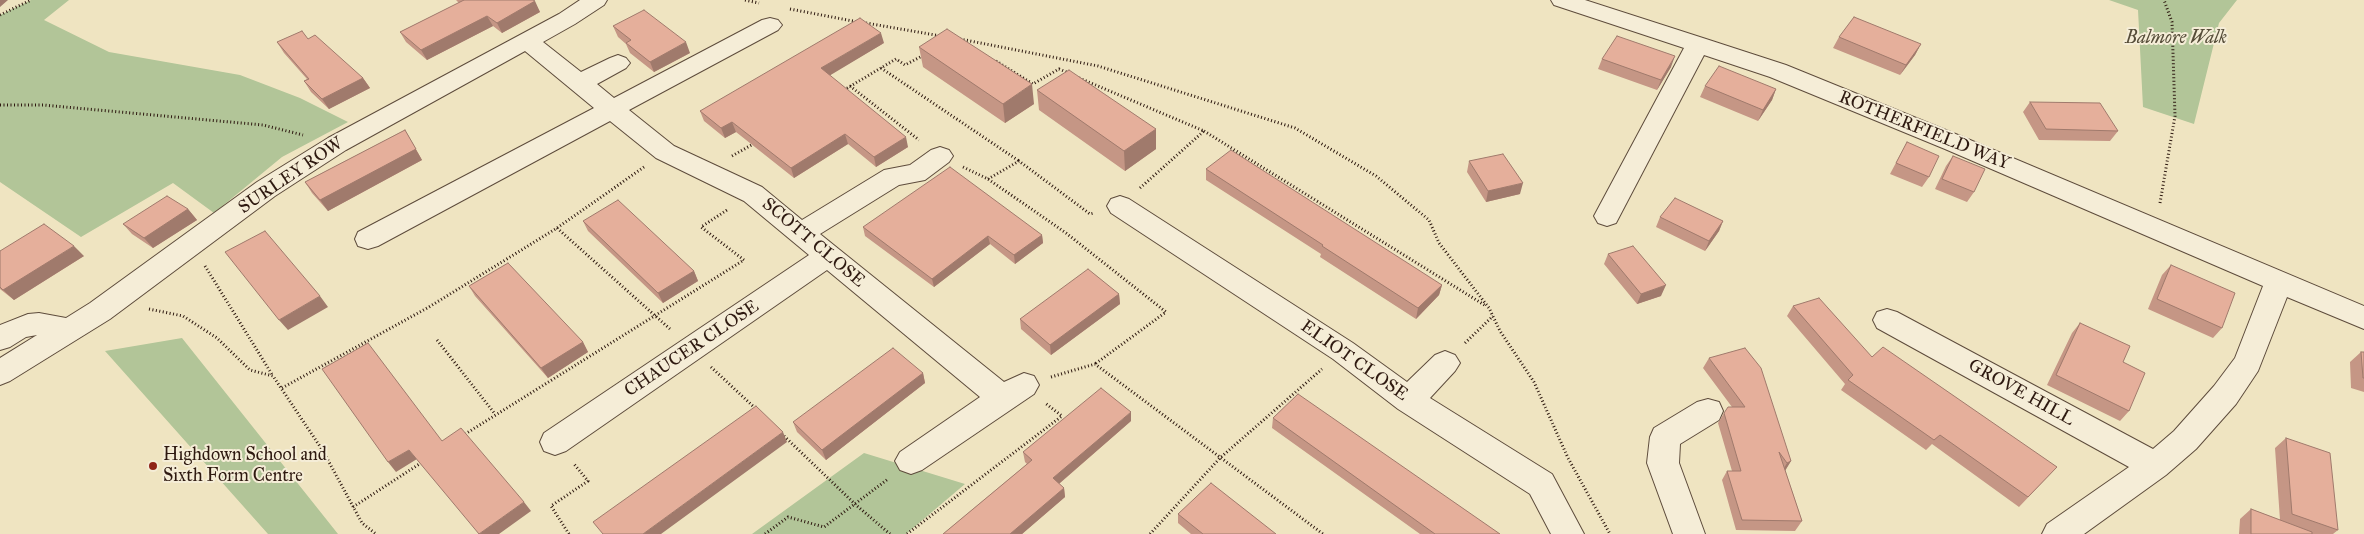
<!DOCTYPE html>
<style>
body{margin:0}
canvas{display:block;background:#efe4c1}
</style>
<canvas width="2364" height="534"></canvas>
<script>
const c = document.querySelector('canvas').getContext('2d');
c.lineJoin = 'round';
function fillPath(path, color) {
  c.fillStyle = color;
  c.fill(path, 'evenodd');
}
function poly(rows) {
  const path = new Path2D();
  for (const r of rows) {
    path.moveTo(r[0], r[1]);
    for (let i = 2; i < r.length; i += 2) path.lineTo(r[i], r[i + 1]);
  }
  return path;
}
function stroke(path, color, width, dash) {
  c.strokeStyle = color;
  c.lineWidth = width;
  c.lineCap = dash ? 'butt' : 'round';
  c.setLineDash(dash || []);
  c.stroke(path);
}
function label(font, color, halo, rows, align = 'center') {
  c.font = font + ' "IM FELL Great Primer",serif';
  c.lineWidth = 4;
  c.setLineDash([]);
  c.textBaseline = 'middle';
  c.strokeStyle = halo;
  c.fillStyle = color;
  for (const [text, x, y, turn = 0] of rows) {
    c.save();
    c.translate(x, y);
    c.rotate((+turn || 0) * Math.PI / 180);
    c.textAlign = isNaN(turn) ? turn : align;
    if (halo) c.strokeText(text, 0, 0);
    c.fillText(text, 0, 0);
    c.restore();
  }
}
fillPath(poly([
 [31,0,69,0,44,20,109,52,240,75,300,98,348,122,282,157,214,213,173,183,81,237,0,182,0,15],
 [2109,0,2237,0,2219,23,2194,124,2143,107,2138,10],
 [182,338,338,534,268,534,105,351],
 [864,453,965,484,906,534,752,534]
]), '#b2c598');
const minor = poly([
 [580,0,607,0,604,5,575,24,543,42,581,72,610,58,618,55,626,58,630,63,626,68,597,84,614,98,762,20,770,18,778,20,782,25,778,30,629,110,674,146,762,187,802,220,884,170,910,165,931,150,940,147,949,150,953,156,949,162,925,180,899,185,820,234,1004,382,1024,373,1034,376,1039,385,1034,394,922,470,911,474,900,470,895,461,900,452,980,397,827,270,566,451,555,455,544,451,540,442,544,433,809,255,744,201,656,158,610,121,378,246,368,249,358,246,355,239,358,232,594,108,525,51,346,150,275,196,110,319,10,381,0,385,0,358,37,335,26,337,10,347,0,350,0,325,28,314,39,313,66,318,90,303,257,182,328,138,559,14,580,0],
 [1551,0,1585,0,1706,39,1786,65,1963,137,2364,306,2364,329,2287,297,2258,371,2236,404,2196,449,2166,475,2084,534,2042,534,2047,524,2129,467,1877,328,1873,320,1877,312,1887,309,1897,312,2153,449,2174,431,2214,386,2235,358,2263,286,1945,149,1770,77,1704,55,1616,223,1607,226,1598,223,1594,216,1684,48,1554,5,1551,0],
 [1120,196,1129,199,1353,343,1407,382,1435,355,1445,351,1455,355,1460,363,1455,371,1430,398,1552,474,1584,534,1551,534,1530,494,1398,409,1333,359,1111,213,1107,206,1111,199,1120,196],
 [1708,399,1719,402,1723,411,1719,420,1680,444,1679,463,1705,534,1673,534,1647,463,1650,437,1654,428,1697,402,1708,399]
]);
stroke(minor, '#5e4c3c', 2);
stroke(poly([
 [745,0,759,3],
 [790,9,858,22],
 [0,15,31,0],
 [866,23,941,36],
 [960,39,1098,66,1295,128,1376,176,1429,220,1439,243,1489,308,1500,331,1534,382,1568,458,1610,534],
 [996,61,1033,84,1059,69,1069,73],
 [881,68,1019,161],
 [1079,78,1204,131,1140,188],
 [850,86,919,140],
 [844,90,896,59,905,65,924,55],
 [0,105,43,105,263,125,303,135],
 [1204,131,1486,306],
 [732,156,755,143],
 [963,167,988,179,1066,233,1166,312,1095,364],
 [988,179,1019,161,1090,214,1094,213],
 [2160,203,2175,116,2172,22,2164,0],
 [557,228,670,329],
 [205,266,273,376],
 [149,309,183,316,217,338,250,370,273,376,323,451,362,523,376,534],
 [437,340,495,414],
 [1465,343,1493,316],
 [711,367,756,409],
 [1051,377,1095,364,1323,534],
 [282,388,429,307,557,228,644,167],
 [462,436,744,260,701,227,727,210],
 [784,436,856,505,890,534],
 [353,507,424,461],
 [569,534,551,506,588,481,574,464],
 [765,534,788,517,824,527,888,479],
 [907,534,1062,416,1045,403],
 [1150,534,1220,458,1322,369]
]), '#2e1910', 3, [1, 2.5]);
fillPath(minor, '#f5edd7');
fillPath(poly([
 [456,0,533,0,540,12,502,33,493,26,427,60,406,42,400,32,459,3],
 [613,26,690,53,654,72,630,53,626,44,618,37],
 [1839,37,1921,44,1915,55,1900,75,1833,48],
 [308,39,363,78,370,88,329,109,311,92,304,81,307,79,284,53,277,42],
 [884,43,829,75,908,147,876,167,848,144,794,178,736,132,725,138,704,121,700,111],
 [919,47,1034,104,1005,123,923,67],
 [1602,59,1671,67,1657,90,1598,69],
 [1705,86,1776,89,1772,100,1758,121,1700,97],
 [1037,90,1156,129,1156,149,1125,171,1039,110],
 [2030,102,2118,131,2110,141,2039,140,2023,112],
 [405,130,422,160,328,211,312,193,305,182],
 [1907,142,1929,177,1922,187,1890,174],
 [1953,156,1974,192,1967,202,1935,189,1946,166],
 [1469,161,1520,194,1486,202,1467,172],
 [1206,169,1442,285,1439,295,1416,319,1320,257,1321,254,1206,180],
 [188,209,197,220,153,248,132,234,123,224],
 [1660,217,1723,221,1719,231,1705,251,1656,227],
 [583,221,694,271,698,281,663,303,588,231],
 [863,227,1042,235,1043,243,1015,264,990,244,934,287,865,236],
 [0,251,84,256,14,300,0,289],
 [1608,254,1661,296,1637,304,1604,264],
 [2171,265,2222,328,2213,338,2148,309,2162,275],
 [469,286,583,342,588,352,548,378,475,296],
 [1119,294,1120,304,1051,355,1021,329,1020,319],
 [1793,306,1872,357,2057,467,2019,507,1932,444,1926,450,1841,390,1845,384,1787,316],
 [2080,323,2123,362,2129,411,2120,421,2047,385,2072,333],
 [2361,352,2364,352,2364,392,2351,388,2350,362],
 [1709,358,1791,461,1785,470,1802,521,1795,531,1736,530,1722,480,1727,471,1732,471,1718,423,1724,413,1732,407,1703,368],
 [923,373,925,383,826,460,797,432,793,422],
 [1273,418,1500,534,1420,534,1272,428],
 [1131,421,1059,484,1064,488,1065,497,1022,534,943,534,1027,464,1025,462,1023,452],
 [2286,438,2338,530,2333,534,2239,534,2240,519,2251,509,2280,520,2275,448],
 [1178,514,1276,534,1191,534,1178,523]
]), '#c59685');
fillPath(poly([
 [0,0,8,0,0,7],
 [535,1,540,12,502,33,497,23],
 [487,16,493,26,427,60,421,50],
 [881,33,884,43,824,79,821,68],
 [686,42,690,53,654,72,650,62],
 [1921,44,1915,55,1900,75,1906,65],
 [1675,56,1671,67,1657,90,1661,80],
 [363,78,370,88,329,109,322,99],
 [1032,84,1034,104,1005,123,1003,104],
 [1776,89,1772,100,1758,121,1763,110],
 [732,122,736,132,725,138,721,128],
 [1156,129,1156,149,1125,171,1124,151],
 [405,130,422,160,328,211,320,200],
 [845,134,848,144,794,178,791,168],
 [906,137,908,147,876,167,874,157],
 [1523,183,1520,194,1486,202,1488,191],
 [188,209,197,220,153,248,144,238],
 [1723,221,1719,231,1705,251,1709,241],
 [1042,235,1043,243,1015,264,1014,255],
 [988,236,990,244,934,287,932,279],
 [74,246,84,256,14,300,3,290],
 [694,271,698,281,663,303,658,293],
 [1442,285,1439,295,1416,319,1418,308],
 [1666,285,1661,296,1637,304,1641,294],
 [1119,294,1120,304,1051,355,1050,345],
 [320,296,328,307,288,330,279,320],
 [583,342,588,352,548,378,541,368],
 [923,373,925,383,826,460,822,450],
 [1131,412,1131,421,1054,488,1053,478],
 [783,432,787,442,661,534,643,534],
 [409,450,417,459,396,472,388,462],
 [1791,461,1785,471,1781,473,1787,463],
 [1064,488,1065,497,1022,534,1010,534],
 [524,502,531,511,499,534,479,534]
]), '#a07a6c');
const building = poly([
 [464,0,533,0,535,1,497,23,487,16,421,50,400,32,464,0],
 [644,10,686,42,650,62,626,43,631,40,613,26,644,10],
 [1854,17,1921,44,1906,65,1839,37,1854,17],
 [860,18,881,33,821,68,906,137,874,157,845,134,791,168,732,122,721,128,700,111,860,18],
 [947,29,1032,84,1003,104,919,47,947,29],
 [302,31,308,39,315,35,363,78,322,99,304,81,309,79,277,42,302,31],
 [1617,36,1675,56,1661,80,1602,59,1617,36],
 [1719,66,1776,89,1763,110,1705,86,1719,66],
 [1069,70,1156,129,1124,151,1037,90,1069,70],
 [2030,102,2100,103,2118,131,2046,129,2030,102],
 [405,130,416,149,320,200,305,182,405,130],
 [1907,142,1939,156,1929,177,1896,163,1907,142],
 [1231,150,1442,285,1418,308,1322,246,1323,245,1206,169,1231,150],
 [1503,154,1523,183,1488,191,1469,161,1503,154],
 [1953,156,1985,169,1974,192,1942,179,1953,156],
 [950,167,1042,235,1014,255,988,236,932,279,863,227,950,167],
 [167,196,188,209,144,238,123,224,167,196],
 [1675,198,1723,221,1709,241,1660,217,1675,198],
 [618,200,694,271,658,293,583,221,618,200],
 [44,224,74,246,3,290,0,287,0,251,44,224],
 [265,231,320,296,279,320,225,252,265,231],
 [1633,246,1666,285,1641,294,1608,254,1633,246],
 [508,263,583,342,541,368,469,286,508,263],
 [2171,265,2235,293,2222,328,2157,299,2171,265],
 [1088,269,1119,294,1050,345,1020,319,1088,269],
 [1819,298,1872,357,1883,347,2057,467,2028,497,1940,435,1934,440,1848,380,1853,375,1793,306,1819,298],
 [2080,323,2130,346,2123,362,2145,373,2129,411,2056,375,2080,323],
 [368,343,442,441,461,428,524,502,479,534,409,450,388,462,322,369,368,343],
 [893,348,923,373,822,450,793,422,893,348],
 [1745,348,1761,368,1791,461,1787,463,1779,452,1802,521,1742,520,1727,471,1741,471,1724,413,1728,407,1745,407,1709,358,1745,348],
 [2361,352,2364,352,2364,378,2363,378,2361,352],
 [1101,388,1131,412,1053,478,1064,488,1010,534,943,534,1032,460,1023,452,1101,388],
 [1298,394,1500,534,1435,534,1273,418,1298,394],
 [756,406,783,432,643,534,603,534,593,522,756,406],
 [2286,438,2330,453,2338,530,2292,514,2286,438],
 [1211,483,1276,534,1203,534,1178,514,1211,483],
 [2251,509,2312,532,2312,534,2251,534,2251,509]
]);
fillPath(building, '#e5af9b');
stroke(building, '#a07a6c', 1);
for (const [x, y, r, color] of [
 [153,466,5,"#8f2418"]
]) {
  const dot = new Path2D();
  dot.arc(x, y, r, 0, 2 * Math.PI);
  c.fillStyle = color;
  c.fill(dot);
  stroke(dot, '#f5edd7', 2);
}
label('italic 18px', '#564d39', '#f5edd7', [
 ["Balmore Walk",2176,39]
]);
label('18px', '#2e1910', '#f5edd7', [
 ["ROTHERFIELD WAY",1924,131,22],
 ["SURLEY ROW",291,176,-34],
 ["SCOTT CLOSE",813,243,40],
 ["CHAUCER CLOSE",692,349,-34],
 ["ELIOT CLOSE",1354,361,35],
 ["GROVE HILL",2021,393,29]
]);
label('18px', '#2e1910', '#f5edd7', [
 ["Highdown School and",163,456],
 ["Sixth Form Centre",163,477]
], 'left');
</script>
